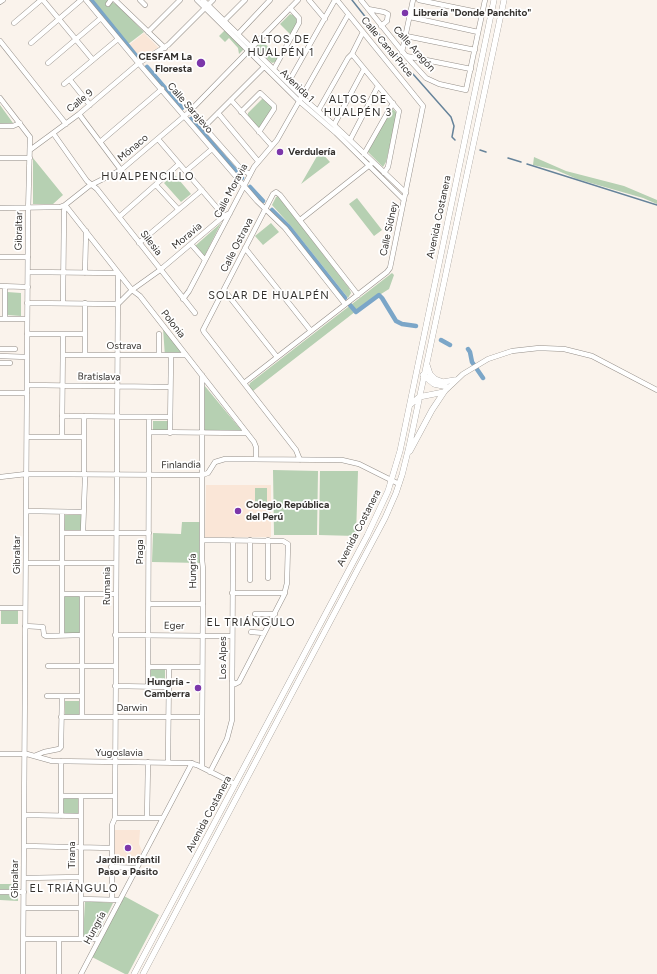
<!DOCTYPE html>
<meta charset="utf-8">
<style>
body{margin:0}
canvas{display:block;background:#faf3ec}
</style>
<canvas width="657" height="974"></canvas>
<script>
const c = document.querySelector('canvas').getContext('2d');
c.lineJoin = 'round';
function fillPath(path, color) {
  c.fillStyle = color;
  c.fill(path, 'evenodd');
}
function poly(rows) {
  const path = new Path2D();
  for (const r of rows) {
    path.moveTo(r[0], r[1]);
    for (let i = 2; i < r.length; i += 2) path.lineTo(r[i], r[i + 1]);
  }
  return path;
}
function stroke(path, color, width, dash) {
  c.strokeStyle = color;
  c.lineWidth = width;
  c.lineCap = dash ? 'butt' : 'round';
  c.setLineDash(dash || []);
  c.stroke(path);
}
function label(font, color, halo, rows, align = 'center') {
  c.font = font + ' Figtree,sans-serif';
  c.lineWidth = 3.5;
  c.setLineDash([]);
  c.textBaseline = 'middle';
  c.strokeStyle = halo;
  c.fillStyle = color;
  for (const [text, x, y, turn = 0] of rows) {
    c.save();
    c.translate(x, y);
    c.rotate((+turn || 0) * Math.PI / 180);
    c.textAlign = isNaN(turn) ? turn : align;
    if (halo) c.strokeText(text, 0, 0);
    c.fillText(text, 0, 0);
    c.restore();
  }
}
fillPath(poly([
 [144,33,159,48,138,57,129,45],
 [206,485,271,485,271,537,205,537],
 [115,830,140,830,139,844,142,851,137,862,114,861]
]), '#fae6d7');
fillPath(poly([
 [89,0,109,0,117,5,144,32,127,45],
 [290,14,293,15,298,20,297,23,291,35,280,24],
 [225,30,243,47,243,50,239,54,238,48,229,38,225,42,219,36],
 [262,41,279,57,275,62,272,63,255,48],
 [263,98,273,107,260,130,248,116,248,113],
 [0,105,13,123,0,124],
 [392,108,397,113,386,162,383,167,367,151],
 [320,151,330,162,301,184],
 [534,157,566,171,624,186,657,200,657,204,643,198,577,179,556,170,533,165],
 [33,158,63,195,53,204,33,204],
 [174,174,191,194,181,202,164,183],
 [278,196,349,288,351,293,348,298,290,225,272,205,276,197],
 [357,198,382,230,374,236,349,204],
 [221,223,204,257,195,246],
 [271,223,279,232,263,245,255,236],
 [392,273,394,275,389,289,381,294,378,294,253,391,249,386,250,383],
 [7,292,21,293,21,316,7,315],
 [163,328,185,357,165,357],
 [204,385,242,431,204,431],
 [153,421,168,421,169,431,153,430],
 [273,470,318,471,317,535,274,535],
 [320,471,358,471,356,536,319,535],
 [255,488,267,488,267,506,255,506],
 [65,515,81,515,81,530,64,530],
 [182,522,201,522,200,563,152,562,153,533,181,534],
 [63,596,81,596,80,634,63,633],
 [1,609,18,609,18,624,1,624],
 [150,669,165,669,165,687,150,686],
 [65,701,79,701,79,716,65,716],
 [63,797,78,797,78,815,62,815],
 [0,884,18,884,18,901,0,900],
 [124,896,159,915,128,974,125,974,92,957],
 [85,901,113,903,96,937,83,937]
]), '#b6d0b2');
stroke(poly([
 [352,0,390,48,451,117,454,126,452,137,455,140],
 [480,150,486,152],
 [508,158,521,162],
 [527,164,657,205]
]), '#66839a', 1.5);
stroke(poly([
 [91,0,137,57],
 [147,67,182,108],
 [191,119,242,178],
 [250,187,263,201],
 [272,210,288,226,345,298],
 [350,305,356,312,379,295,382,298,396,321,402,324,416,326],
 [441,340,450,345],
 [468,349,470,352,472,362,483,378]
]), '#7ba6c8', 4.5);
const minor = poly([
 [43,0,93,60],
 [86,0,135,59,257,201,285,228,345,304],
 [115,0,165,48],
 [140,0,145,5],
 [197,0,299,101,336,133,404,200],
 [203,0,302,97,334,125,406,193],
 [309,0,325,19],
 [361,0,406,56,426,78,439,84,466,90,485,0],
 [419,0,482,13],
 [0,2,3,0],
 [108,4,111,0],
 [368,9,384,12,388,14,387,21,381,26],
 [410,17,478,32],
 [224,21,245,0],
 [14,23,41,0],
 [148,32,180,0],
 [238,34,270,0],
 [406,36,475,50],
 [0,41,66,124],
 [31,43,81,0],
 [402,52,413,0],
 [352,54,399,111,388,167,384,173],
 [406,56,471,69],
 [48,63,101,18],
 [274,69,299,23,299,18,290,8],
 [70,80,90,105],
 [288,83,335,0],
 [64,84,118,39],
 [0,98,30,137,28,215,23,974],
 [231,100,272,146],
 [190,111,242,170,250,174],
 [318,111,348,58,352,54,363,32],
 [241,112,260,93,274,106,274,109,259,132],
 [218,113,258,161],
 [79,114,121,170],
 [334,125,364,69],
 [0,126,13,126,20,123],
 [204,127,264,67],
 [53,133,87,181,97,189,195,313],
 [158,139,224,216],
 [350,140,378,86],
 [100,142,162,89],
 [30,150,79,114,139,63,168,45,213,0],
 [364,154,393,103],
 [0,158,30,158],
 [186,171,212,149],
 [156,185,178,209],
 [65,205,132,290,140,296,254,442,256,447,256,459],
 [0,208,60,207,65,205,89,186,121,170,188,113,298,0],
 [119,217,179,164],
 [300,220,371,164],
 [139,243,202,190],
 [191,244,205,260],
 [245,248,311,331],
 [0,257,28,257],
 [28,272,118,273,115,818,112,825,112,899],
 [85,273,86,231],
 [0,286,28,287],
 [224,290,277,357],
 [183,299,189,291,254,167,277,140,348,15],
 [27,303,118,304,132,290,160,270,224,216,230,213],
 [63,303,64,212,65,205],
 [0,319,27,319],
 [5,319,5,287],
 [27,334,85,334],
 [0,349,15,349],
 [63,355,186,355],
 [85,355,85,303],
 [159,355,159,334],
 [0,356,27,357],
 [0,363,10,363],
 [244,383,387,272,390,268,423,106,337,0],
 [27,385,170,387],
 [444,392,463,374,488,359,512,351,539,348,564,349,592,356,657,390],
 [0,393,27,393],
 [62,416,170,417],
 [149,432,247,433],
 [170,433,171,355],
 [27,437,84,437],
 [62,437,63,334],
 [300,460,296,450,204,332,203,330,273,194,276,192,280,195,358,295],
 [0,477,26,474,202,475,208,473,215,462,225,459,342,460,359,464,399,484],
 [26,511,83,512],
 [83,532,85,478,84,474,84,416],
 [62,533,149,533],
 [202,540,283,541,288,544,287,583,284,595,239,682,235,684,232,681],
 [26,563,116,563],
 [268,578,268,540],
 [250,580,250,540],
 [232,593,285,593],
 [62,594,116,594],
 [149,604,203,604],
 [0,608,25,608],
 [255,614,275,614],
 [25,626,43,627,44,635,46,636,82,635],
 [251,632,264,633],
 [62,635,62,512],
 [115,635,232,636],
 [48,666,115,666],
 [148,667,202,667],
 [115,686,169,687],
 [148,687,149,417],
 [47,696,82,696],
 [61,717,202,717],
 [82,717,82,594],
 [0,754,27,754,52,761,189,763,197,765,235,784],
 [34,756,44,752,59,749,61,747,62,696],
 [168,762,169,667],
 [202,767,203,569,202,559,202,375],
 [210,772,227,739,232,720,233,540],
 [61,796,115,796],
 [24,815,81,816],
 [61,816,61,761],
 [115,818,163,818],
 [147,818,148,762],
 [24,846,112,848],
 [111,867,137,868],
 [24,878,81,877],
 [0,892,24,892],
 [81,899,120,900],
 [24,908,81,908],
 [24,939,99,939],
 [81,939,81,796],
 [59,974,59,939],
 [81,974,192,763]
]);
const major = poly([
 [427,365,430,374,435,379,443,382,455,380],
 [423,375,434,384,448,387],
 [410,405,419,397,444,392],
 [410,451,432,410,444,392],
 [134,974,367,536,388,491,400,451,494,0],
 [143,974,385,518,396,493,402,475,409,447,504,0]
]);
stroke(minor, '#958f89', 5.5);
stroke(major, '#958f89', 6);
stroke(minor, '#fff', 4.5);
stroke(major, '#fff', 5.5);
for (const [x, y, r, color] of [
 [405,13,4,"#7c37aa"],
 [201,63,5,"#7c37aa"],
 [280,152,4,"#7c37aa"],
 [238,511,4,"#7c37aa"],
 [198,688,4,"#7c37aa"],
 [128,848,4,"#7c37aa"]
]) {
  const dot = new Path2D();
  dot.arc(x, y, r, 0, 2 * Math.PI);
  c.fillStyle = color;
  c.fill(dot);
  stroke(dot, '#fff', 1.5);
}
label('bold 10px', '#34312e', '#fff', [
 ["Librería \"Donde Panchito\"",413,13],
 ["CESFAM La",192,57,"right"],
 ["Floresta",192,69,"right"],
 ["Verdulería",288,152],
 ["Colegio República",246,505],
 ["del Perú",246,517],
 ["Hungria -",190,682,"right"],
 ["Camberra",190,694,"right"],
 ["Jardin Infantil",128,860,"center"],
 ["Paso a Pasito",128,872,"center"]
], 'left');
label('10px', '#34312e', '#fff', [
 ["Calle Canal Price",387,47,50],
 ["Calle Aragón",414,49,48],
 ["Avenida 1",297,86,44],
 ["Calle 9",80,101,-39],
 ["Calle Sarajevo",190,108,49],
 ["Mónaco",133,148,-40],
 ["Calle Moravia",231,191,-62],
 ["Avenida Costanera",439,217,-78],
 ["Calle Sídney",389,229,-78],
 ["Gibraltar",19,231,-89],
 ["Moravia",187,236,-40],
 ["Silesia",151,243,52],
 ["Calle Ostrava",237,245,-63],
 ["Polonia",173,324,52],
 ["Ostrava",124,346],
 ["Bratislava",99,377,1],
 ["Finlandia",181,465,-1],
 ["Avenida Costanera",359,528,-63],
 ["Praga",140,552,-90],
 ["Gibraltar",17,555,-90],
 ["Hungría",193,571,-91],
 ["Rumania",107,586,-90],
 ["Eger",174,626,1],
 ["Los Alpes",223,658,-90],
 ["Darwin",132,708],
 ["Yugoslavia",119,753],
 ["Avenida Costanera",209,814,-62],
 ["Tirana",72,855,-90],
 ["Gibraltar",15,879,-90],
 ["Hungría",95,928,-62]
]);
c.letterSpacing = '1px';
label('11px', '#34312e', '#fff', [
 ["ALTOS DE",281,40],
 ["HUALPÉN 1",281,53],
 ["ALTOS DE",358,100],
 ["HUALPÉN 3",358,113],
 ["HUALPENCILLO",148,177],
 ["SOLAR DE HUALPÉN",269,296],
 ["EL TRIÁNGULO",251,623],
 ["EL TRIÁNGULO",74,889]
]);
c.letterSpacing = '0px';
</script>
